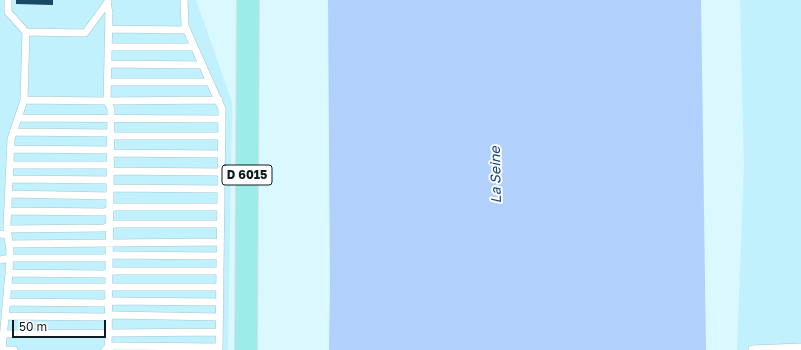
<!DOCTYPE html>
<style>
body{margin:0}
#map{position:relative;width:801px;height:350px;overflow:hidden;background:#d9f8ff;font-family:"Golos Text",sans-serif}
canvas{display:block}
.scale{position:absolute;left:12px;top:320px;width:94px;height:18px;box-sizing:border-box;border:2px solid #0f1d20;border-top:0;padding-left:5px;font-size:12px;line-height:14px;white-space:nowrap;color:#0f1d20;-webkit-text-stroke:3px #fefefe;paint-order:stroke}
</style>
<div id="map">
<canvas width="801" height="350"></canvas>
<div class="scale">50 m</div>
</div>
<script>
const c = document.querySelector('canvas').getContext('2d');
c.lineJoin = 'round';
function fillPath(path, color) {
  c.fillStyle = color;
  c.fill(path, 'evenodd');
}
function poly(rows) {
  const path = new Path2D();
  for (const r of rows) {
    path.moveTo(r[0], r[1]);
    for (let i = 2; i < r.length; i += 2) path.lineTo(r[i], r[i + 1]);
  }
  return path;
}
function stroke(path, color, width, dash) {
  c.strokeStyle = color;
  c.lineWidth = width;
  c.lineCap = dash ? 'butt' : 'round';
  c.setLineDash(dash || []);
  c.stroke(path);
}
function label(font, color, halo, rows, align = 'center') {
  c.font = font + ' "Golos Text",sans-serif';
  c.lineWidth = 4;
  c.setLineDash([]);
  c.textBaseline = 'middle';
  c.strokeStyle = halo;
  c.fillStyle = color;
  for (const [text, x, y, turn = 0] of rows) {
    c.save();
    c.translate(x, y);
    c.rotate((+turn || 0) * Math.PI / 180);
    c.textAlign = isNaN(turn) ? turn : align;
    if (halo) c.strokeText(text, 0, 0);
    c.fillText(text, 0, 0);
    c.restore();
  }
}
fillPath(poly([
 [0,0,196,0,232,102,228,350,0,350],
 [740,0,801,0,801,350,737,350,744,165]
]), '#c1f1fc');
fillPath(poly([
 [328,0,701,0,706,350,329,350,330,284]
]), '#b1d0fb');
fillPath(poly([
 [16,0,53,0,53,5,16,4]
]), '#184a64');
const lane = poly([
 [8,0,8,12,26,32,85,33,108,2],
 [184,0,185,26,222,109,219,350],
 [109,29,187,30],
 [109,47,194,47],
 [108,64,202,65],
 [108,82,210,82],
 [24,100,107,101,109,13,107,3],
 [18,118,222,119],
 [13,132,111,133],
 [111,136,222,136],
 [10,149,111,150],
 [110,153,221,154],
 [10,165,110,165],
 [110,171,221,172],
 [9,179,110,180],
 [110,188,221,189],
 [8,194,110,196],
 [8,211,105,212,114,207,221,207],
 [7,229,104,228,114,224,220,224],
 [0,234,8,235],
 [9,244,220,242],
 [0,260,10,258,104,258,113,255,220,256],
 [9,273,104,274,113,271,220,271],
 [7,287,220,287],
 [6,302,104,303,113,301,220,302],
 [5,316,104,317,113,315,219,317],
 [4,334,219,332],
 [752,349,801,347],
 [2,350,9,273,10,252,7,226,11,139,24,100,26,32],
 [2,350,14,350],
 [105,350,113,346,219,347],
 [108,350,111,109,107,101,219,100]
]);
const primary = poly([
 [246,350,248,0]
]);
stroke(lane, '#a2c7d0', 8);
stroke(primary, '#dddfe0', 24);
stroke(lane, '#fff', 7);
stroke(primary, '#9cecea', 22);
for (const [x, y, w] of [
 [247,175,50]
]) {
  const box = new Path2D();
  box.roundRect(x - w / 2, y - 10, w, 20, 3);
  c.fillStyle = '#fefefe';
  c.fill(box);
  stroke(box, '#0f1d20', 1);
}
label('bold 12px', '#0f1d20', null, [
 ["D 6015",247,175]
]);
label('italic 14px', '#144784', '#fefefe', [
 ["La Seine",496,175,-91]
]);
</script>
